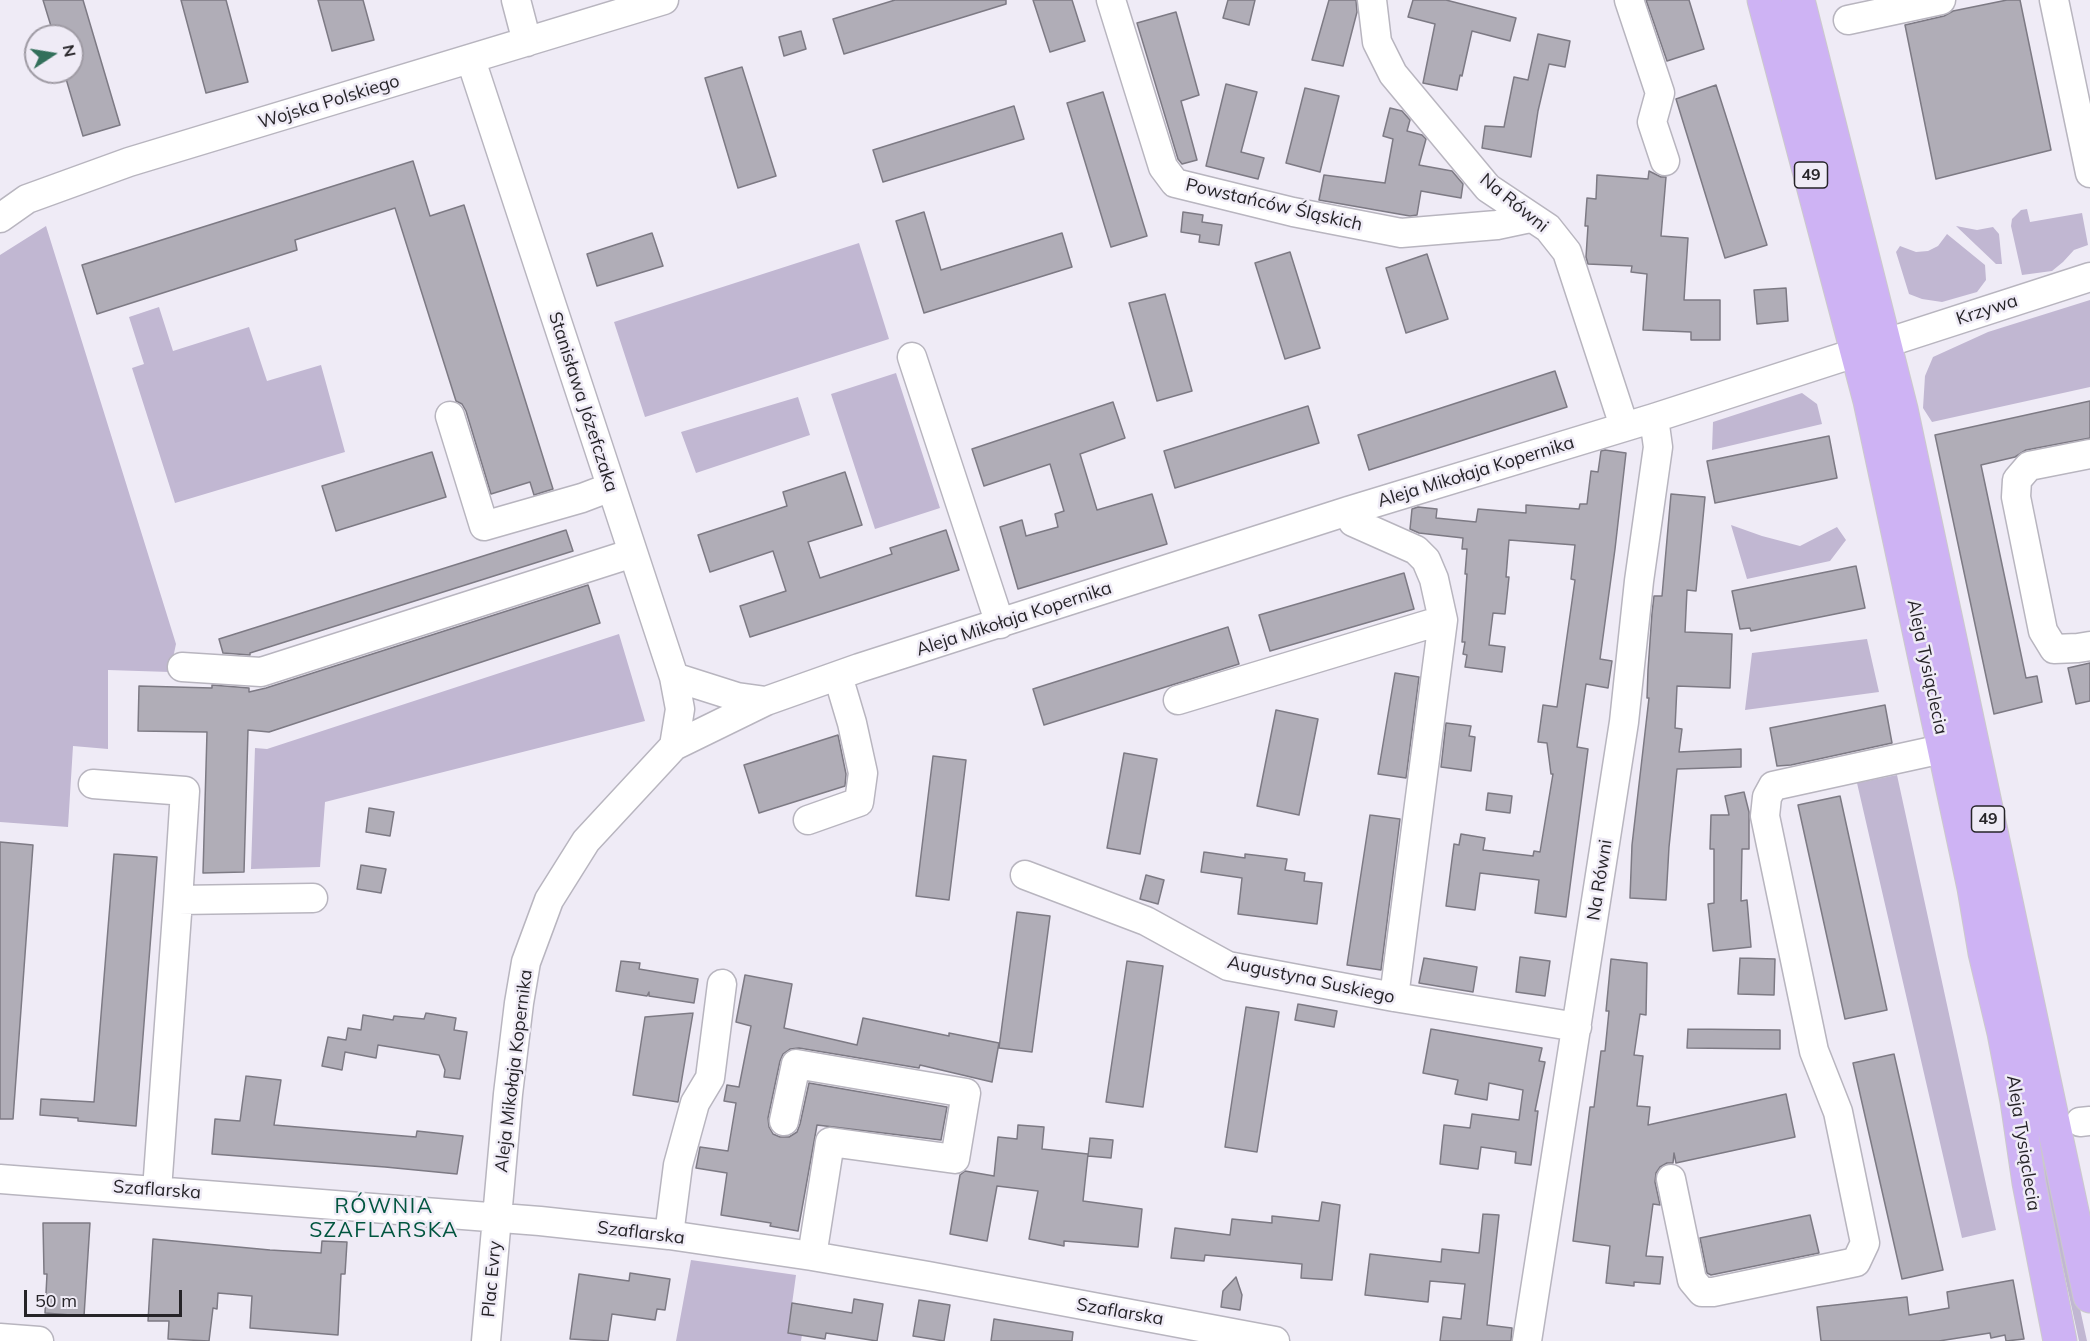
<!DOCTYPE html>
<meta charset="utf-8">
<style>
body{margin:0}
#map{position:relative;width:2090px;height:1341px;overflow:hidden;background:#efebf6;font-family:Mulish,sans-serif}
canvas{display:block}
.north{position:absolute;left:24px;top:24px;width:60px;height:60px;box-sizing:border-box;background:#efebf6;border:2px solid #9f9ba4;border-radius:50%;rotate:78deg;font-size:16px;font-weight:700;line-height:24px;text-align:center;color:#262428}
.north::after{content:'';display:block;margin:auto;width:21px;height:27px;background:#33705b;clip-path:polygon(50% 0,100% 100%,50% 72%,0 100%)}
.scale{position:absolute;left:24px;top:1290px;width:158px;height:27px;box-sizing:border-box;border:3px solid #262428;border-top:0;padding-left:8px;font-size:18px;line-height:21px;white-space:nowrap;color:#262428;-webkit-text-stroke:4px #efebf6;paint-order:stroke}
</style>
<div id="map">
<canvas width="2090" height="1341"></canvas>
<div class="north">N</div>
<div class="scale">50 m</div>
</div>
<script>
const c = document.querySelector('canvas').getContext('2d');
c.lineJoin = 'round';
function fillPath(path, color) {
  c.fillStyle = color;
  c.fill(path, 'evenodd');
}
function poly(rows) {
  const path = new Path2D();
  for (const r of rows) {
    path.moveTo(r[0], r[1]);
    for (let i = 2; i < r.length; i += 2) path.lineTo(r[i], r[i + 1]);
  }
  return path;
}
function stroke(path, color, width, dash) {
  c.strokeStyle = color;
  c.lineWidth = width;
  c.lineCap = dash ? 'butt' : 'round';
  c.setLineDash(dash || []);
  c.stroke(path);
}
function label(font, color, halo, rows, align = 'center') {
  c.font = font + ' Mulish,sans-serif';
  c.lineWidth = 5;
  c.setLineDash([]);
  c.textBaseline = 'middle';
  c.strokeStyle = halo;
  c.fillStyle = color;
  for (const [text, x, y, turn = 0] of rows) {
    c.save();
    c.translate(x, y);
    c.rotate((+turn || 0) * Math.PI / 180);
    c.textAlign = isNaN(turn) ? turn : align;
    if (halo) c.strokeText(text, 0, 0);
    c.fillText(text, 0, 0);
    c.restore();
  }
}
fillPath(poly([
 [2027,209,2030,222,2082,213,2088,245,2074,250,2063,262,2052,271,2022,275,2011,226,2012,219,2021,210],
 [46,226,176,644,170,672,108,670,108,749,73,746,68,827,0,822,0,255],
 [1956,226,1977,230,1993,227,1999,234,2002,264,1996,264],
 [1947,234,1985,265,1986,280,1977,292,1942,302,1922,299,1909,294,1896,252,1900,246,1916,252,1928,251,1938,246],
 [859,243,889,339,645,417,614,322],
 [2090,300,2090,387,1932,422,1923,408,1925,376,1933,357,1988,332],
 [159,307,173,351,249,327,267,381,321,365,345,452,175,503,132,368,144,364,129,317],
 [896,373,940,508,875,529,831,394],
 [1802,393,1817,404,1822,424,1712,450,1713,422],
 [798,397,810,435,696,473,681,432],
 [1731,525,1762,536,1800,546,1837,527,1846,540,1830,561,1747,579],
 [619,634,645,721,325,802,320,867,251,869,255,748,267,749],
 [1867,639,1879,692,1745,710,1752,653],
 [1897,775,1996,1230,1962,1238,1857,783],
 [2004,959,2087,1341,2079,1341,1996,961],
 [691,1260,796,1275,788,1333,802,1335,801,1341,676,1341]
]), '#c1b7d2');
const building = poly([
 [43,0,83,0,120,125,83,136,64,72,72,72,72,36,54,36,43,0],
 [181,0,226,0,248,82,206,93,181,0],
 [318,0,363,0,374,40,332,51,318,0],
 [895,0,1006,0,1006,4,844,54,833,19,895,0],
 [1033,0,1072,0,1085,41,1050,52,1033,0],
 [1228,0,1255,0,1249,25,1223,18,1228,0],
 [1329,0,1356,0,1357,12,1343,66,1312,60,1329,0],
 [1413,0,1446,0,1516,18,1510,41,1472,31,1462,76,1460,75,1457,90,1423,83,1435,24,1408,17,1413,0],
 [1646,0,1689,0,1704,49,1667,61,1646,0],
 [2007,0,2020,0,2051,150,1936,179,1905,25,1944,16,1953,11,2007,0],
 [1176,12,1199,95,1181,101,1197,160,1182,164,1178,159,1137,23,1176,12],
 [801,31,806,49,784,56,779,37,801,31],
 [1538,34,1570,41,1565,67,1549,64,1538,111,1531,157,1482,148,1485,126,1504,127,1514,77,1528,80,1538,34],
 [742,67,776,176,738,188,705,78,742,67],
 [1226,84,1257,92,1241,152,1264,158,1258,179,1206,166,1226,84],
 [1716,85,1767,245,1725,258,1676,99,1716,85],
 [1305,88,1339,96,1320,172,1286,163,1305,88],
 [1103,92,1147,236,1111,247,1067,103,1103,92],
 [1014,106,1024,139,883,182,873,150,1014,106],
 [1390,108,1402,111,1410,120,1407,131,1422,135,1426,139,1419,165,1452,171,1463,184,1461,198,1421,191,1417,215,1410,216,1319,200,1324,175,1385,183,1393,139,1383,136,1390,108],
 [413,161,430,216,464,205,553,489,534,495,530,482,491,494,466,411,462,404,456,401,395,208,295,240,297,250,97,314,82,265,413,161],
 [1649,171,1661,177,1666,177,1661,236,1688,238,1684,300,1720,300,1720,340,1691,340,1691,332,1643,330,1647,274,1631,272,1632,266,1588,264,1586,257,1588,226,1585,226,1587,198,1596,199,1597,175,1648,179,1649,171],
 [924,212,941,270,1062,233,1072,267,924,313,896,221,924,212],
 [1183,212,1203,215,1202,222,1222,225,1219,245,1199,242,1200,235,1181,232,1183,212],
 [652,233,663,266,597,286,587,254,652,233],
 [1290,252,1320,348,1285,359,1255,263,1290,252],
 [1427,254,1448,319,1406,333,1386,268,1427,254],
 [1786,288,1788,321,1757,324,1754,290,1786,288],
 [1165,294,1192,391,1157,401,1129,303,1165,294],
 [1555,371,1567,407,1369,470,1358,435,1555,371],
 [2090,401,2090,438,2026,450,2015,457,1981,465,2026,678,2037,676,2042,702,1994,714,1935,435,2090,401],
 [1113,402,1125,438,1080,454,1097,510,1152,494,1167,544,1018,589,1000,527,1022,520,1026,536,1058,527,1055,514,1064,511,1050,464,984,486,972,449,1113,402],
 [1308,406,1319,443,1175,488,1164,451,1308,406],
 [1829,436,1837,478,1715,503,1707,461,1829,436],
 [1605,450,1626,453,1615,549,1600,659,1612,661,1608,688,1586,684,1577,747,1588,749,1566,917,1535,913,1539,880,1480,873,1475,910,1446,906,1454,844,1459,845,1461,834,1485,838,1483,850,1533,856,1534,851,1540,852,1553,774,1551,774,1547,743,1538,742,1543,705,1557,707,1575,580,1571,579,1575,545,1509,540,1506,577,1509,577,1505,614,1493,613,1489,645,1505,647,1502,672,1465,667,1467,655,1463,654,1465,642,1462,642,1467,574,1465,574,1467,549,1462,549,1463,538,1419,533,1410,529,1412,509,1418,507,1437,509,1436,518,1476,522,1478,509,1526,513,1526,505,1579,509,1580,504,1587,504,1591,471,1598,472,1601,451,1605,450],
 [432,452,446,497,336,531,322,486,432,452],
 [845,472,862,525,808,542,820,578,892,554,890,548,946,530,959,570,750,637,740,606,786,591,773,551,710,572,698,535,787,506,783,492,845,472],
 [1671,494,1705,497,1696,591,1687,590,1685,632,1732,634,1730,688,1677,686,1675,728,1682,729,1679,752,1741,749,1741,767,1677,769,1669,847,1666,900,1630,898,1632,845,1649,698,1647,698,1648,670,1652,613,1654,596,1662,596,1671,494],
 [566,530,573,551,250,653,250,655,223,653,219,639,566,530],
 [1856,566,1865,608,1751,631,1750,628,1740,629,1732,591,1856,566],
 [1404,573,1414,609,1270,651,1259,615,1404,573],
 [588,585,600,623,269,732,248,730,244,872,203,873,207,732,138,731,139,686,212,688,212,685,249,688,249,692,266,688,588,585],
 [1228,627,1239,664,1044,725,1033,689,1228,627],
 [2090,663,2090,701,2076,704,2068,668,2090,663],
 [1395,673,1419,677,1406,778,1378,774,1395,673],
 [1885,705,1892,743,1791,765,1777,766,1770,728,1885,705],
 [1276,710,1318,719,1299,815,1257,806,1276,710],
 [1446,723,1471,726,1469,736,1475,737,1471,771,1441,767,1446,723],
 [838,735,846,774,845,786,759,813,744,765,838,735],
 [1124,753,1157,759,1140,854,1107,848,1124,753],
 [933,756,966,760,949,900,916,896,933,756],
 [1744,792,1749,812,1749,849,1742,849,1741,901,1747,900,1751,947,1713,951,1708,904,1714,903,1714,849,1710,849,1711,815,1729,815,1725,796,1744,792],
 [1488,793,1512,796,1510,813,1486,810,1488,793],
 [1840,796,1887,1010,1845,1019,1798,805,1840,796],
 [369,808,394,812,390,836,366,832,369,808],
 [1370,815,1400,819,1381,970,1347,965,1370,815],
 [0,842,33,845,13,1119,0,1119,0,842],
 [1204,852,1245,858,1245,854,1287,859,1285,870,1305,873,1304,881,1322,883,1317,924,1238,914,1242,878,1201,872,1204,852],
 [114,854,157,857,136,1126,78,1121,78,1118,40,1115,41,1099,94,1102,114,854],
 [361,865,386,869,381,893,357,889,361,865],
 [1146,875,1164,880,1158,904,1140,899,1146,875],
 [1017,912,1050,916,1032,1052,999,1048,1017,912],
 [1520,957,1550,961,1545,996,1516,992,1520,957],
 [1424,958,1477,967,1473,992,1419,983,1424,958],
 [1740,958,1775,959,1774,995,1738,994,1740,958],
 [1611,959,1647,963,1646,1015,1640,1014,1634,1055,1643,1056,1637,1106,1650,1107,1648,1125,1786,1094,1795,1137,1676,1163,1674,1153,1673,1163,1667,1163,1660,1167,1656,1173,1655,1182,1660,1205,1653,1204,1646,1256,1663,1257,1660,1284,1634,1282,1634,1286,1606,1283,1610,1246,1573,1241,1590,1107,1594,1107,1601,1051,1605,1051,1609,1011,1606,1011,1611,959],
 [621,961,640,963,639,969,698,979,694,1003,649,996,649,992,647,996,616,991,621,961],
 [1127,961,1163,966,1143,1107,1106,1102,1127,961],
 [745,975,792,984,784,1028,857,1045,863,1018,949,1036,949,1033,999,1043,992,1082,920,1065,919,1068,799,1048,790,1049,783,1054,780,1061,768,1118,769,1127,773,1134,780,1137,789,1137,797,1132,800,1124,809,1083,947,1107,941,1140,817,1125,798,1231,770,1226,771,1223,721,1215,727,1173,696,1168,700,1147,728,1151,736,1103,724,1101,727,1085,739,1087,751,1026,736,1022,745,975],
 [1298,1004,1337,1011,1334,1027,1295,1020,1298,1004],
 [1246,1007,1279,1012,1257,1152,1225,1147,1246,1007],
 [426,1013,456,1018,454,1030,467,1032,460,1079,444,1077,445,1070,439,1055,378,1045,376,1058,345,1052,342,1070,322,1066,328,1037,346,1040,348,1028,361,1030,363,1015,393,1020,394,1016,424,1019,426,1013],
 [693,1013,678,1102,633,1095,645,1017,693,1013],
 [1431,1029,1542,1048,1539,1061,1545,1062,1535,1111,1538,1111,1531,1165,1515,1163,1516,1152,1481,1147,1478,1169,1440,1164,1444,1125,1470,1128,1472,1114,1519,1120,1523,1090,1489,1083,1487,1100,1455,1094,1458,1080,1423,1073,1431,1029],
 [1688,1029,1780,1030,1780,1049,1687,1048,1688,1029],
 [1894,1054,1943,1270,1902,1279,1853,1063,1894,1054],
 [246,1076,281,1080,274,1125,416,1137,417,1131,463,1136,457,1174,385,1167,212,1154,215,1119,240,1121,246,1076],
 [1018,1125,1044,1127,1042,1149,1088,1154,1083,1201,1142,1209,1138,1247,1064,1241,1064,1246,1029,1239,1038,1191,997,1186,987,1241,950,1234,960,1175,965,1171,994,1176,998,1137,1017,1139,1018,1125],
 [1090,1138,1113,1140,1111,1158,1088,1156,1090,1138],
 [1322,1202,1340,1205,1332,1280,1301,1278,1302,1264,1205,1255,1204,1261,1171,1258,1175,1228,1230,1235,1232,1219,1272,1223,1272,1216,1319,1221,1322,1202],
 [1483,1214,1499,1215,1487,1325,1512,1328,1511,1341,1440,1341,1443,1317,1461,1319,1465,1284,1430,1281,1428,1302,1365,1295,1370,1254,1441,1262,1442,1249,1479,1253,1483,1214],
 [1810,1215,1819,1253,1711,1275,1707,1273,1700,1238,1810,1215],
 [43,1223,90,1223,84,1316,45,1313,47,1274,44,1274,43,1223],
 [153,1239,270,1250,321,1253,322,1241,347,1242,345,1274,341,1274,338,1335,250,1328,252,1296,218,1293,217,1309,213,1308,209,1341,168,1339,169,1321,148,1321,153,1239],
 [630,1273,670,1279,665,1310,657,1309,655,1320,612,1314,608,1341,570,1339,579,1274,629,1281,630,1273],
 [1236,1277,1242,1295,1240,1310,1221,1307,1223,1291,1236,1277],
 [2013,1280,2024,1339,2006,1341,2005,1335,1991,1338,1990,1333,1939,1341,1821,1341,1817,1307,1907,1297,1909,1315,1949,1308,1947,1292,2013,1280],
 [854,1299,883,1304,877,1341,826,1333,825,1339,788,1333,792,1303,852,1313,854,1299],
 [919,1300,950,1305,944,1341,913,1336,919,1300],
 [994,1319,1073,1332,1072,1341,991,1341,994,1319]
]);
fillPath(building, '#b0adb7');
stroke(building, '#7d7a84', 1.5);
const minor = poly([
 [516,0,527,42],
 [1111,0,1163,167,1175,183,1293,212,1401,233,1497,225,1530,218],
 [1372,0,1377,42,1393,74,1488,188,1548,228,1567,252,1624,426],
 [1629,0,1660,93,1652,122,1665,161],
 [2054,0,2090,173],
 [1848,20,1941,0],
 [471,60,674,677,680,709,674,746],
 [0,218,27,199,129,162,664,0],
 [912,357,1000,624],
 [450,416,484,526,582,498,611,487],
 [2090,454,2029,466,2017,480,2016,497,2043,631,2054,649,2078,648,2090,646],
 [1348,511,1353,522,1416,550,1426,560,1434,579,1443,620],
 [182,667,261,672,633,553],
 [674,677,737,697,766,701],
 [1178,700,1443,620,1394,997],
 [93,784,185,791,178,900],
 [808,820,859,802,863,773,852,723,838,676],
 [1025,875,1146,921,1228,966,1394,997,1577,1027],
 [784,1121,796,1064,966,1093,955,1159,830,1142,812,1256],
 [2080,1122,2090,1121],
 [0,1179,540,1221,669,1235,812,1256,928,1276,1275,1341],
 [1671,1179,1692,1280,1702,1292,1713,1292,1856,1262,1865,1243,1838,1112,1814,1051,1765,816,1767,797,1773,786,1965,744],
 [157,1190,178,900,313,898],
 [669,1235,678,1165,695,1103,710,1078,722,984],
 [0,1338,39,1341],
 [486,1341,508,1094,519,1003,526,962,549,900,586,841,674,746,766,701,859,668,1348,511,1654,418,2090,277],
 [1527,1341,1624,722,1639,581,1658,447,1654,418]
]);
const major = poly([
 [1764,0,1870,401,1974,888,1985,953,2004,1033,2017,1101,2029,1183,2060,1341],
 [1798,0,1901,409,2090,1296]
]);
stroke(minor, '#b8b5bf', 31);
stroke(major, '#cbcacb', 35);
stroke(minor, '#fff', 28);
stroke(major, '#ceb3f4', 33);
for (const [x, y, w] of [
 [1811,175,33],
 [1988,819,33]
]) {
  const box = new Path2D();
  box.roundRect(x - w / 2, y - 13, w, 26, 4.5);
  c.fillStyle = '#efebf6';
  c.fill(box);
  stroke(box, '#262428', 1.5);
}
label('bold 16px', '#262428', null, [
 ["49",1811,175],
 ["49",1988,819]
]);
label('18px', '#262428', '#efebf6', [
 ["Wojska Polskiego",329,102,-17],
 ["Na Równi",1514,203,39],
 ["Powstańców Śląskich",1274,205,13],
 ["Krzywa",1987,310,-18],
 ["Stanisława Józefczaka",583,402,72],
 ["Aleja Mikołaja Kopernika",1476,472,-17],
 ["Aleja Mikołaja Kopernika",1014,619,-18],
 ["Aleja Tysiąclecia",1927,667,78],
 ["Na Równi",1600,880,-81],
 ["Augustyna Suskiego",1311,980,12],
 ["Aleja Mikołaja Kopernika",514,1071,-83],
 ["Aleja Tysiąclecia",2023,1143,81],
 ["Szaflarska",157,1190,4],
 ["Szaflarska",641,1233,7],
 ["Plac Evry",492,1279,-85],
 ["Szaflarska",1120,1312,10]
]);
c.letterSpacing = '1.5px';
label('21px', '#01553f', '#efebf6', [
 ["RÓWNIA",384,1207],
 ["SZAFLARSKA",384,1231]
]);
c.letterSpacing = '0px';
</script>
